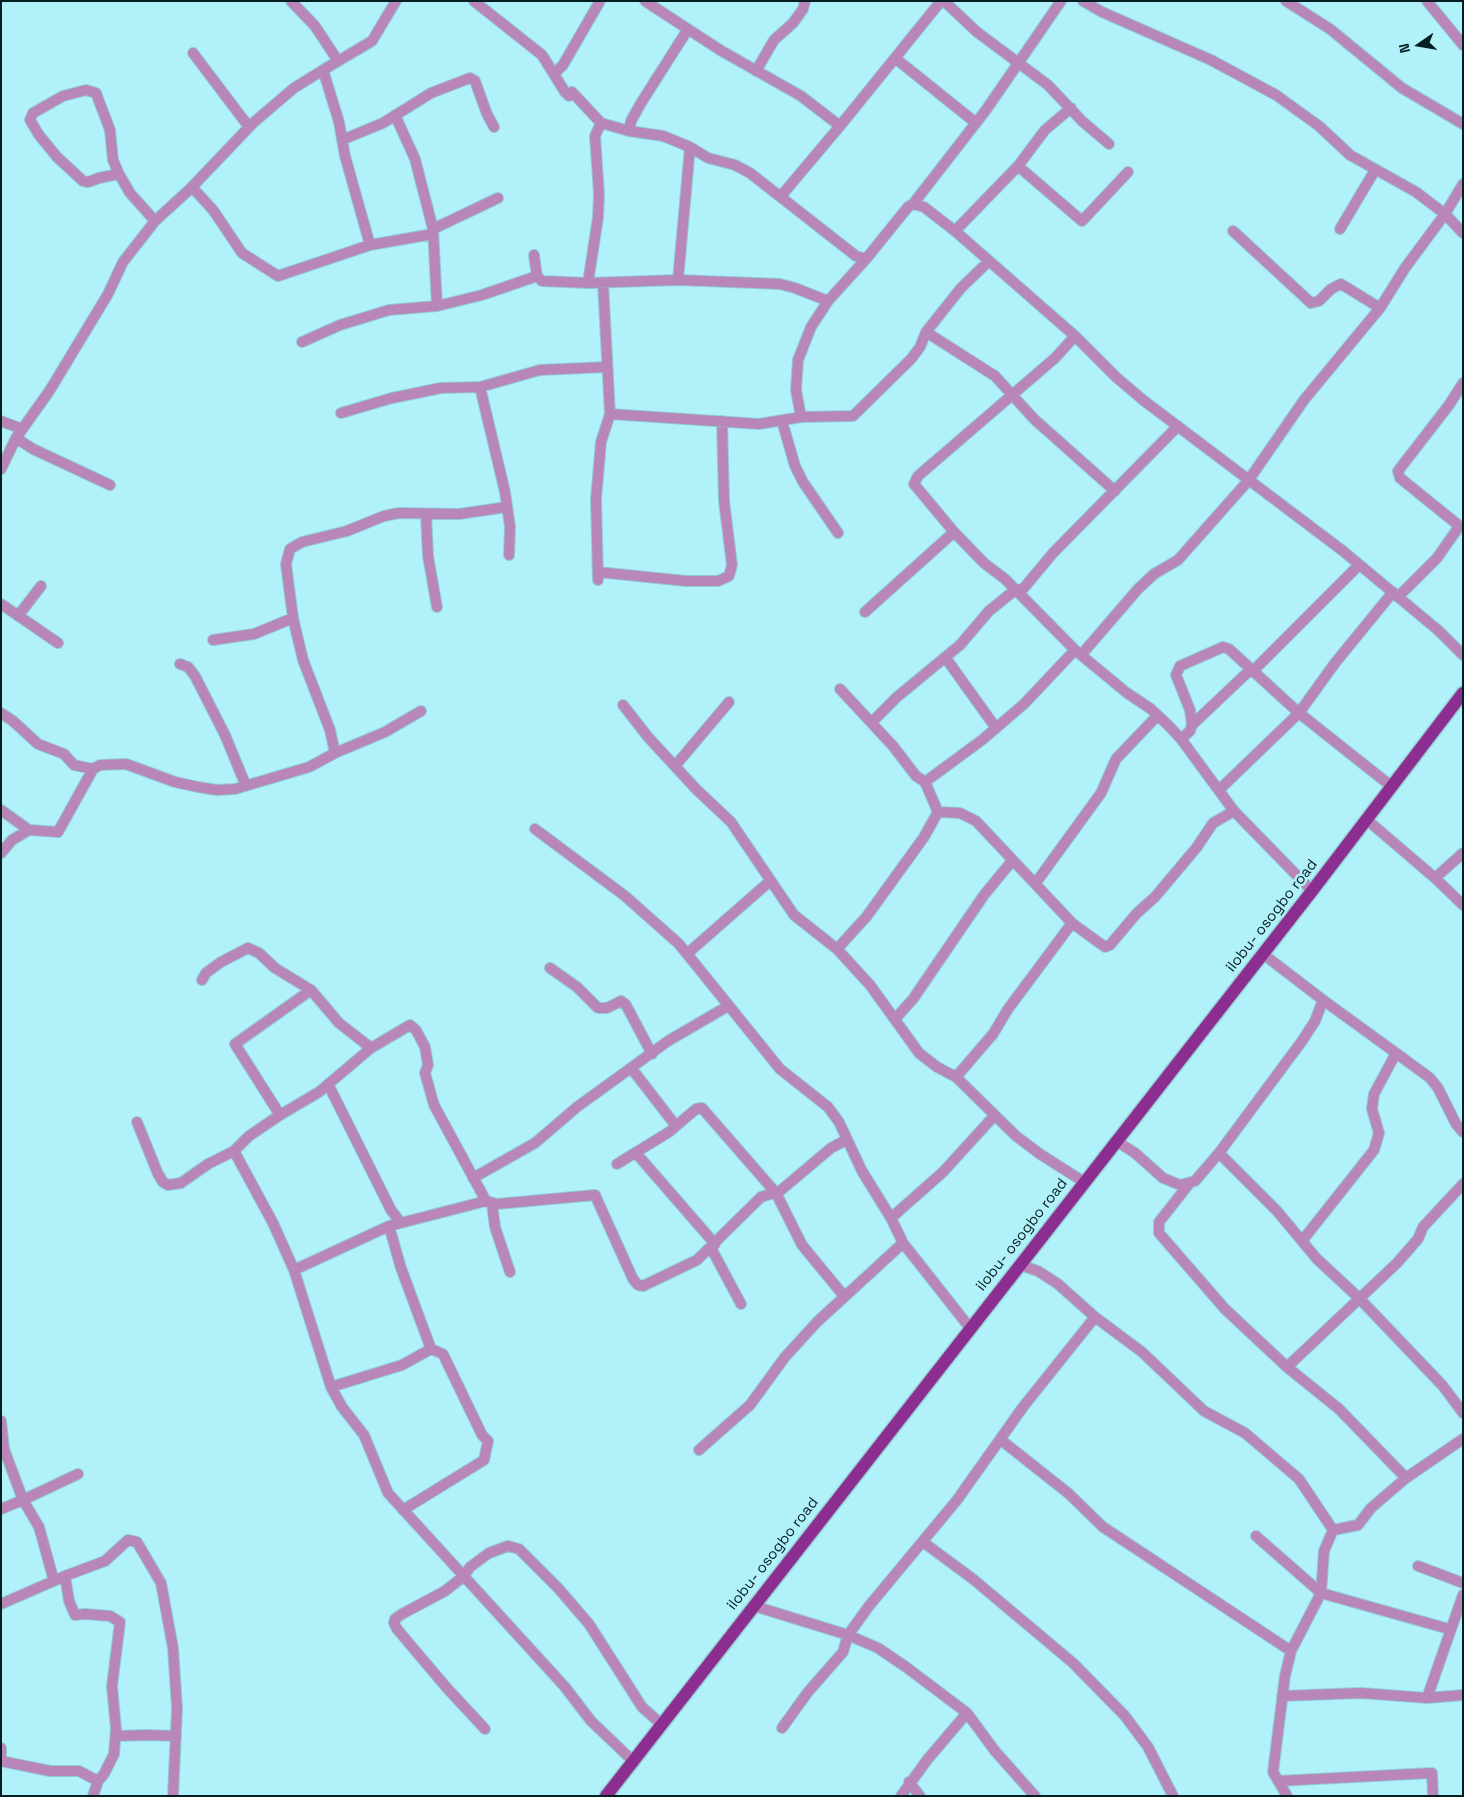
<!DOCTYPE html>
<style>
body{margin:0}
#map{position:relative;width:1464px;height:1797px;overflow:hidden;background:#b1f1f9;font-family:"Space Grotesk",sans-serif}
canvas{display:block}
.frame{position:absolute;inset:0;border:2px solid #041e21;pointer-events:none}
.north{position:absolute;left:1394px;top:20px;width:50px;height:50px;-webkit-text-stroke:4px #b1f1f9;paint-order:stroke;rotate:257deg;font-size:14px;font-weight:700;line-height:20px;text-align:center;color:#041e21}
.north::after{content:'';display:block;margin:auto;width:18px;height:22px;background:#041e21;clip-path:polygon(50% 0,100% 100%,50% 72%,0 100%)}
</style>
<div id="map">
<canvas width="1464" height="1797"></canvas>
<div class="frame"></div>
<div class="north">N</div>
</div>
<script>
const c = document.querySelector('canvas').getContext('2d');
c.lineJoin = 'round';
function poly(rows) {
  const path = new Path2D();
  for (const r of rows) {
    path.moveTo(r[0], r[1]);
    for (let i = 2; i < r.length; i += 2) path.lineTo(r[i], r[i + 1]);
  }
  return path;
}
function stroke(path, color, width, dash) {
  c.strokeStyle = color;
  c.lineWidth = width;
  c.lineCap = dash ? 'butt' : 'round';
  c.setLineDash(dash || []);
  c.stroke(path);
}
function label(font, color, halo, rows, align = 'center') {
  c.font = font + ' "Space Grotesk",sans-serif';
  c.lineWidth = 5;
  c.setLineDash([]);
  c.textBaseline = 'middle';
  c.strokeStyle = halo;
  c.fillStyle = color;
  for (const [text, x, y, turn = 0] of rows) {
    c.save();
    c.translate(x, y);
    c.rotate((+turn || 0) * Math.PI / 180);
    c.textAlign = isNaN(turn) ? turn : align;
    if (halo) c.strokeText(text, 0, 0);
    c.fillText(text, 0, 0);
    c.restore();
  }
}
const minor = poly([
 [291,1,315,26,338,61],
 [396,1,372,41,323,70,339,122,345,156,370,245,433,234],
 [474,1,542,55,565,92,569,96,572,92,601,123,629,131,663,136,690,147,708,158,735,165,750,173,856,256,866,259,908,207,913,204,924,207,955,231,1075,336,1116,377,1143,400,1343,551,1439,631,1463,655],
 [645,1,720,50,801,96,840,126,781,196],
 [944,1,977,32,1048,85,1082,121,1109,144],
 [1083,1,1102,12,1211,60,1276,95,1319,126,1350,155,1416,192,1445,214,1463,233],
 [1286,1,1330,29,1402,88,1463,124],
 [1427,1,1463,45],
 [193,53,249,127],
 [895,58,976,123],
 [756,71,774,40,793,23,803,9,805,1],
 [554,74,563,65,600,1],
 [395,115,415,159,433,229,437,306,482,295,537,276],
 [840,126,941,1],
 [629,131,631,121,641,103,688,29],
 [342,140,383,123,431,93,470,78,475,81,487,114,494,127],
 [1018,166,1045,130,1071,108],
 [119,174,99,178,88,182,83,181,57,157,39,135,30,120,33,113,63,96,86,90,96,93,110,130,113,160,119,174,130,193,155,221],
 [192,187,213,210,242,253,278,276,370,245],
 [913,204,986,110,1061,1],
 [433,229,498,198],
 [1340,229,1375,170],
 [955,231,1018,166,1082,221,1128,172],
 [1233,231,1311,303,1319,301,1331,289,1341,284,1380,308],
 [534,255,537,276,542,281,588,283,598,217,599,194,595,136,601,123],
 [678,280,690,147],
 [588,283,678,280,780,284,795,288,828,301,866,259],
 [828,301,811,327,798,360,796,390,801,417,853,416,911,359,920,347,926,332,961,288,989,261],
 [926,332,995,376,1034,419,1115,491],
 [1075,336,1055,358,918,476,914,484,954,532,984,563,1005,579,1075,650,1127,693,1151,709,1169,726,1181,739,1234,811,1312,891],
 [302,342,340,325,389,310,437,306],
 [480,387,505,492,510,527,509,555],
 [341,413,392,398,441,388,480,387,540,370,607,367],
 [610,414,759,424,801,417],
 [1,421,22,429],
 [782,421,795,466,803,482,838,533],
 [16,438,33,449,110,485],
 [1,469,16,438,50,390,108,294,123,262,155,221,190,189,253,123,294,88,323,70],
 [426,515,428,556,437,607],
 [598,572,686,581,718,581,729,576,732,565,724,501,722,421],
 [598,580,596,499,601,442,610,414,603,283],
 [1398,597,1437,558,1458,528,1457,524,1400,478,1398,471,1449,405,1463,383],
 [1,604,58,643],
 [865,612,954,532],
 [18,616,41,586],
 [213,640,254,634,293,618],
 [1082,654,1138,589,1154,574,1178,560,1248,481,1304,400,1380,308,1405,268,1445,214,1463,184],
 [945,657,996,728],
 [180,664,188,667,195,676,225,735,246,786],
 [1252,672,1359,565],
 [623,705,648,737,696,789,731,822,794,915,837,949,870,985,919,1053,937,1067,956,1077,1016,1136,1040,1154,1084,1182],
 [1,713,13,721,38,744,64,754,74,765,93,769],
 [872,722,897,697,960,645,989,611,1015,590,1023,589,1053,553,1178,426],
 [1192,725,1250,670],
 [1181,739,1190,731,1192,725,1190,710,1176,675,1180,666,1223,647,1229,649,1299,713,1391,786],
 [335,753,330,730,303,660,293,618,286,564,290,549,302,542,347,531,384,516,399,513,459,514,507,507],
 [675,766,729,702],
 [925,782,982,740,1024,704,1075,650],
 [1220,789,1299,713,1335,663,1393,592],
 [1,810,29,830],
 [938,812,960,813,976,821,1072,923,1105,947,1110,945,1137,913,1155,897,1197,847,1213,823,1234,811],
 [1366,819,1435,878,1463,905],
 [535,829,625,896,679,944,780,1069,828,1107,839,1122,862,1171,891,1218,903,1243,970,1328],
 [1,853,12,840,29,830,58,832,93,769,100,765,126,764,175,782,198,787,217,790,235,789,309,767,335,753,385,732,421,711],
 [1435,878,1463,853],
 [1035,884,1101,793,1116,759,1157,716],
 [837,949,867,916,924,837,938,812,925,782,916,776,893,746,840,689],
 [688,953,770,881],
 [550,968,577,987,598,1008,607,1008,621,1001,626,1005,652,1054],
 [202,980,206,973,221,962,248,948,259,953,275,968,311,990,339,1023,371,1048],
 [895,1019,913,999,984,895,1012,861],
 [1396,1053,1430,1078,1438,1088,1456,1124,1463,1132],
 [632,1069,676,1126],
 [956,1077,993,1034,1008,1009,1072,923],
 [328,1084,391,1210,401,1223],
 [280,1115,235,1044,311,990],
 [137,1122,158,1174,163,1182,168,1185,181,1183,208,1164,234,1151,249,1136,280,1115,319,1092,371,1048,410,1025,416,1030,425,1047,428,1065,425,1073,434,1105,486,1201,389,1226,294,1270],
 [1116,1141,1135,1153,1163,1178,1180,1185,1195,1181,1219,1153,1302,1041,1315,1021,1323,1000,1263,954],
 [234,1151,273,1223,294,1270,331,1387,342,1407,364,1435,388,1493,565,1687,591,1721,634,1762],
 [636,1153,715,1244],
 [1219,1153,1277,1211,1317,1259,1359,1298,1443,1386,1463,1413],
 [617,1164,669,1132,696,1109,702,1108,776,1193,802,1245,844,1296],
 [473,1178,535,1143,577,1107,668,1041,728,1006],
 [1189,1184,1159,1222,1159,1233,1225,1309,1287,1367,1339,1409,1406,1478],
 [486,1201,497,1204,595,1195,633,1279,638,1285,643,1286,697,1260,761,1197,780,1191,831,1148,846,1140],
 [492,1204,495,1227,510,1272],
 [891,1218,943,1172,994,1116],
 [389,1226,401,1268,431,1349,443,1354,482,1435,488,1441,484,1460,403,1510],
 [1302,1241,1374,1150,1379,1133,1372,1109,1374,1094,1396,1053,1323,1000],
 [711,1248,741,1304],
 [1020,1265,1038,1271,1058,1284,1095,1317,1142,1352,1204,1411,1245,1433,1299,1479,1333,1530],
 [1287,1367,1397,1263,1418,1239,1423,1227,1463,1184],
 [331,1387,402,1365,431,1349],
 [1,1421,4,1449,23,1500,78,1474],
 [1001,1440,1068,1493,1103,1527,1291,1651],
 [699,1450,750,1405,785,1357,817,1322,903,1243],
 [1,1509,23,1500,39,1527,54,1581],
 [1256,1536,1321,1593,1449,1629],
 [923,1542,973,1579,1073,1663,1125,1716,1148,1747,1173,1796],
 [1418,1566,1463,1583],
 [65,1576,69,1601,75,1615,85,1614,110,1616,120,1622,112,1686,116,1729,114,1754,104,1774,98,1781],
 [1,1604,65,1576,105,1561,128,1540,137,1542,161,1583,173,1648,177,1708,173,1796],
 [754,1606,848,1635,878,1648,906,1667,967,1713,995,1751,1035,1796],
 [1282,1696,1361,1693,1427,1698,1463,1695],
 [1427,1698,1463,1595],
 [782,1728,808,1692,843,1652,848,1635,869,1606,957,1500,1023,1407,1095,1317],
 [485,1729,446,1687,397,1629,394,1623,395,1619,402,1614,445,1591,464,1576,470,1567,489,1553,508,1546,519,1549,558,1588,589,1624,642,1707,661,1724],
 [116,1736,147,1735,176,1736],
 [1,1748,1,1761],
 [1,1761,50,1771,79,1771,98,1781,93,1796],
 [1278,1781,1432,1773,1433,1796],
 [909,1782,920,1796],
 [901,1796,927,1760,967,1713],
 [1287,1796,1273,1772,1285,1676,1291,1651,1321,1593,1324,1551,1333,1530,1358,1525,1371,1508,1406,1478,1463,1439]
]);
const primary = poly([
 [606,1796,1312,891,1463,693]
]);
stroke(minor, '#92cbd2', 12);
stroke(primary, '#92cbd2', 15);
stroke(minor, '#b886b9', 10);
stroke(primary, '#8b2e90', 12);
label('15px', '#041e21', '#b1f1f9', [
 ["ilobu- osogbo road",1272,916,-52],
 ["ilobu- osogbo road",1022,1235,-52],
 ["ilobu- osogbo road",773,1554,-52]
]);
</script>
